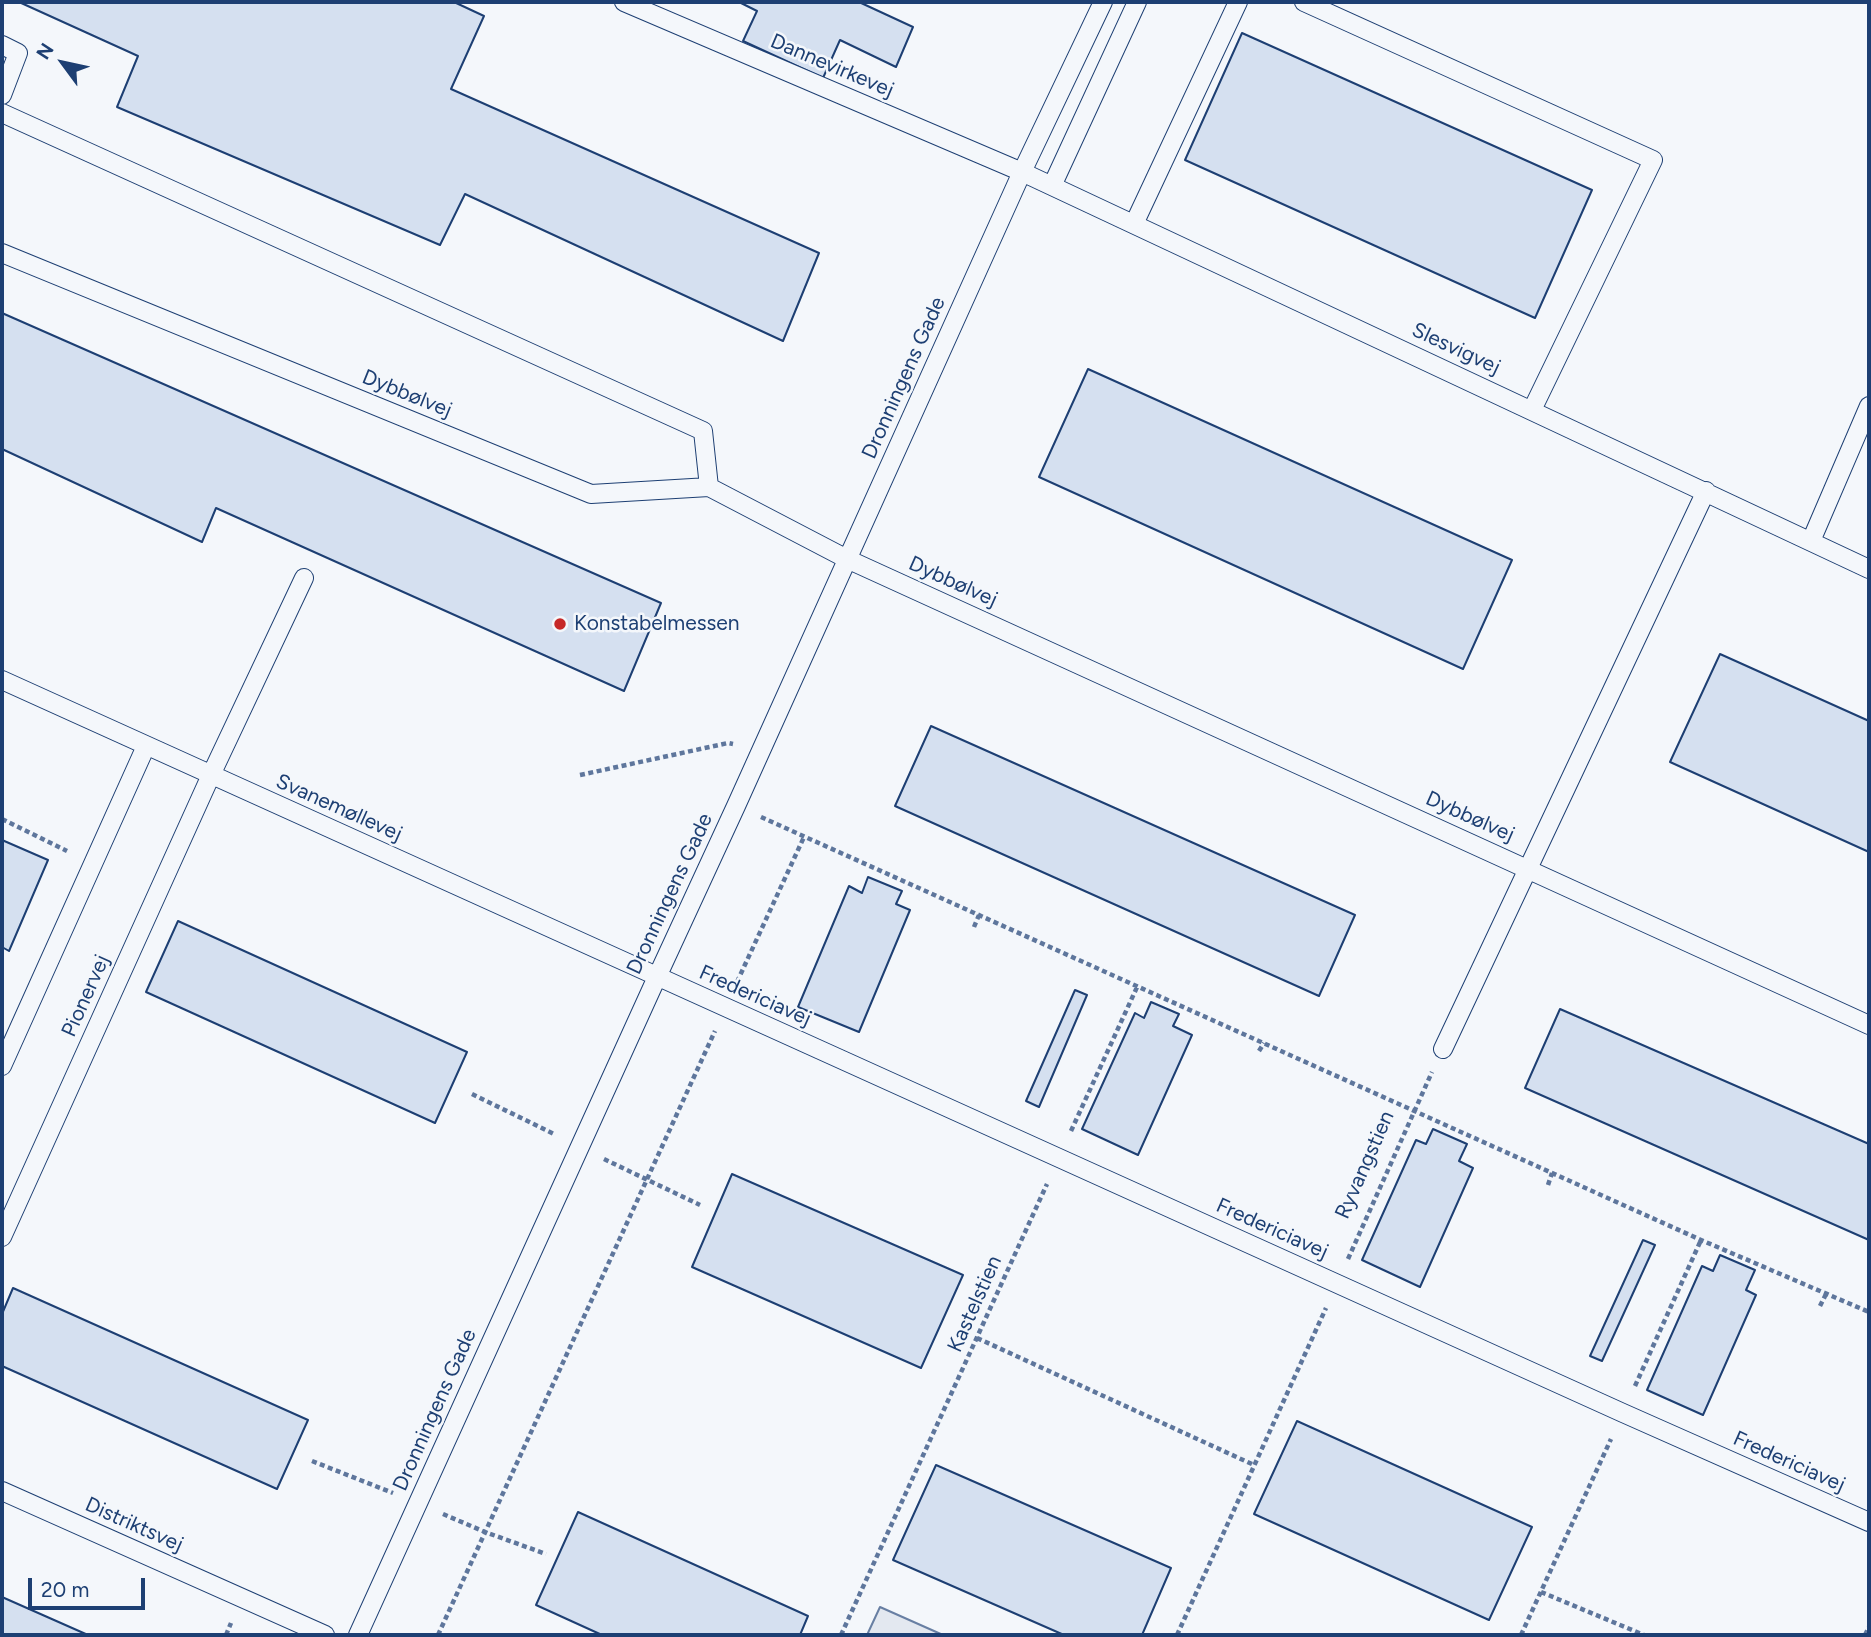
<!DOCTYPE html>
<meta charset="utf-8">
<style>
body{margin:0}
#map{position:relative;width:1871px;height:1637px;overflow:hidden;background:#f4f7fb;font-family:Figtree,sans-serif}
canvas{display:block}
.frame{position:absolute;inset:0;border:4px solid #1d3f73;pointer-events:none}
.north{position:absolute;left:28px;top:28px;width:70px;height:70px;-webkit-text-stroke:5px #f4f7fb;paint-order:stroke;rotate:303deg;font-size:19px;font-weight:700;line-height:28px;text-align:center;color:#1d3f73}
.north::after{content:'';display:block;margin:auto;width:24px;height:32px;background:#1d3f73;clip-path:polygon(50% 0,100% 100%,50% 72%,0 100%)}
.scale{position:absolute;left:28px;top:1578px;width:117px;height:32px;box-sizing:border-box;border:4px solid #1d3f73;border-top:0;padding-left:9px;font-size:21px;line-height:24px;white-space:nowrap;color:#1d3f73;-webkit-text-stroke:5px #f4f7fb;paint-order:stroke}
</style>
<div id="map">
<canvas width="1871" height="1637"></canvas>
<div class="frame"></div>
<div class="north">N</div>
<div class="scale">20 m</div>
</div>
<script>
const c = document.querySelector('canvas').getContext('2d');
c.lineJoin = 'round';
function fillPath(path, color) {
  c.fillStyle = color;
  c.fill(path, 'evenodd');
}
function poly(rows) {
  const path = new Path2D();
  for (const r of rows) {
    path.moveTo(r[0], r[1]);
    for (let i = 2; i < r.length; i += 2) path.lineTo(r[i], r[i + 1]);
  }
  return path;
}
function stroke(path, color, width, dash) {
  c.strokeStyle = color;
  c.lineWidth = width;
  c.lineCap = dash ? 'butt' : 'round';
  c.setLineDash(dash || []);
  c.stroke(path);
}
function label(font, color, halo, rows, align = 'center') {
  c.font = font + ' Figtree,sans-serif';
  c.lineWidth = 5;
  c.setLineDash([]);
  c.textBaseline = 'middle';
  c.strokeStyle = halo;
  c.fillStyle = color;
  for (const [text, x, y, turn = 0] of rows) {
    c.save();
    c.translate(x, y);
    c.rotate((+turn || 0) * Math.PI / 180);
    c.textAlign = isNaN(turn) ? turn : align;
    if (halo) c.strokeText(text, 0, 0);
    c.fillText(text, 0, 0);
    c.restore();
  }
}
const parking = poly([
 [880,1607,943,1635,867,1635,880,1607]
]);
fillPath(parking, '#e3e8f0');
stroke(parking, '#687fa3', 2);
const building = poly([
 [19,2,454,2,484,16,451,89,819,253,783,341,465,194,440,245,117,107,138,56,19,2],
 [739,2,859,2,913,27,896,67,840,40,823,78,743,41,757,11,739,2],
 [1242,33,1592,190,1535,318,1185,160,1242,33],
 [2,313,661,603,624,691,216,508,202,542,2,449,2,313],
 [1088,369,1512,560,1463,669,1039,477,1088,369],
 [1720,654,1869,721,1869,852,1670,762,1720,654],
 [931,726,1355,915,1319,996,895,806,931,726],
 [2,840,48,860,9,951,2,947,2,840],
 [868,877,902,891,896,904,910,910,859,1032,798,1007,849,886,862,893,868,877],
 [178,921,467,1052,435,1123,146,992,178,921],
 [1075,990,1087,995,1039,1107,1026,1101,1075,990],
 [1151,1002,1179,1014,1173,1026,1192,1035,1138,1155,1082,1129,1135,1013,1144,1018,1151,1002],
 [1560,1009,1869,1144,1869,1240,1525,1088,1560,1009],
 [1433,1129,1467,1144,1459,1161,1473,1168,1420,1287,1362,1260,1416,1140,1426,1144,1433,1129],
 [732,1174,963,1275,921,1368,692,1267,732,1174],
 [1643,1240,1655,1245,1602,1361,1590,1356,1643,1240],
 [1720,1255,1755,1270,1746,1290,1756,1295,1703,1415,1647,1390,1702,1266,1713,1271,1720,1255],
 [13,1288,308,1420,277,1489,2,1366,2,1314,13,1288],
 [1297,1421,1532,1527,1489,1620,1254,1514,1297,1421],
 [936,1465,1171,1568,1142,1635,1064,1635,893,1560,936,1465],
 [578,1512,808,1616,800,1635,602,1635,536,1605,578,1512],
 [2,1597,88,1635,2,1635,2,1597]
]);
fillPath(building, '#d5e0f0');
stroke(building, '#1d3f73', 2);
const lane = poly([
 [624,2,1022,172,1869,569],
 [1304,2,1653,160,1532,410],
 [2,45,18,53,2,95],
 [2,113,703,431,709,487],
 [1052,186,1137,2],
 [1134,224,1238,2],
 [2,253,591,494,709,487,847,559,1869,1025],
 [1811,541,1869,406],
 [2,680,1623,1413,1869,1522],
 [1443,1049,1706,491],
 [2,1066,146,746],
 [2,1237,211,775,304,578],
 [2,1491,325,1635],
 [358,1635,657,977,736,806,1022,172,1103,2]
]);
stroke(lane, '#1d3f73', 20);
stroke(poly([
 [580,775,728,743,733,744],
 [761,817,1701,1240,1869,1312],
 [2,819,67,851],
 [974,927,979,915],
 [737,982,804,837],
 [1259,1051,1264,1043],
 [472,1094,556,1135],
 [1071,1131,1138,985],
 [604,1159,700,1205],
 [1548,1185,1552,1173],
 [1348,1259,1432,1072],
 [1820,1306,1826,1294],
 [977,1338,1254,1465],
 [1635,1386,1701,1240],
 [312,1461,393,1493],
 [443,1514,485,1532,546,1554],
 [1541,1592,1644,1635],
 [226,1635,231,1623],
 [438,1635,715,1031],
 [841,1635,1047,1184],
 [1177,1635,1326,1308],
 [1521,1635,1611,1439],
 [1865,1635,1869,1627]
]), '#5e769c', 4.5, [5, 3.5]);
stroke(lane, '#f4f7fb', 18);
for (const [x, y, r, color] of [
 [560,624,7,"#c62828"]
]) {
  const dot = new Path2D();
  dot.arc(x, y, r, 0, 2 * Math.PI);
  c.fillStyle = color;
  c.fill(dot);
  stroke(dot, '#f4f7fb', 2.5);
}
label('21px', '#1d3f73', '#f4f7fb', [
 ["Dannevirkevej",832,66,23],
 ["Slesvigvej",1456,349,25],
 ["Dronningens Gade",904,378,-66],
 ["Dybbølvej",407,394,22],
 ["Dybbølvej",953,582,24],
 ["Svanemøllevej",339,808,24],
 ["Dybbølvej",1470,817,24],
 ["Dronningens Gade",670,894,-65],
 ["Pionervej",86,996,-66],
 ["Fredericiavej",755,996,24],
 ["Ryvangstien",1365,1165,-66],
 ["Fredericiavej",1272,1229,24],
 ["Kastelstien",975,1304,-66],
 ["Dronningens Gade",435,1410,-66],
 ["Fredericiavej",1789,1462,24],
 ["Distriktsvej",134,1525,24]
]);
label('21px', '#1d3f73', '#f4f7fb', [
 ["Konstabelmessen",574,624]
], 'left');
</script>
